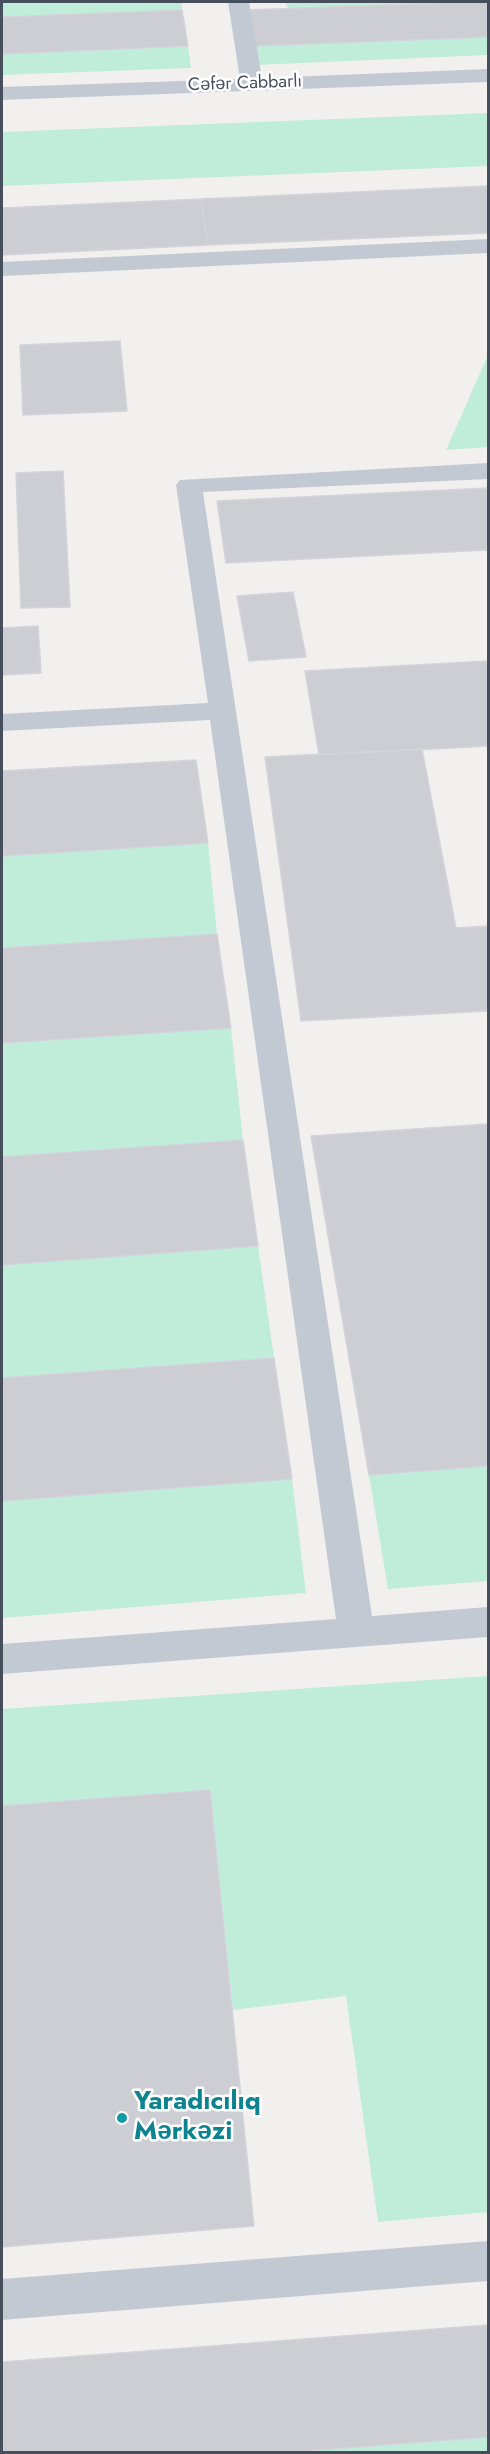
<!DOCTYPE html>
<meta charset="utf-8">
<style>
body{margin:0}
#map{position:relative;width:490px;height:2454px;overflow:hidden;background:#f2f0ef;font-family:Jost,sans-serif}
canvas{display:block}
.frame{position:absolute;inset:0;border:3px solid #484f5c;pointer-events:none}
</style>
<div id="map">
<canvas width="490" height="2454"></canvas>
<div class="frame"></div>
</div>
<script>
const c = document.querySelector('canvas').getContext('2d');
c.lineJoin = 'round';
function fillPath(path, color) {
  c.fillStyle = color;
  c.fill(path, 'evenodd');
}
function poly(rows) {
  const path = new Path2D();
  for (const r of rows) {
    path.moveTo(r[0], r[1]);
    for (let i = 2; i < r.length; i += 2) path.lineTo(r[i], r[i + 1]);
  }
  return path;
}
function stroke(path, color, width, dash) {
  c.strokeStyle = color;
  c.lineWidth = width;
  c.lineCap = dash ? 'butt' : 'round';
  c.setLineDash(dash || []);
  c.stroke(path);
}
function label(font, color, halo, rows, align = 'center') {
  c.font = font + ' Jost,sans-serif';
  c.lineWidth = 5;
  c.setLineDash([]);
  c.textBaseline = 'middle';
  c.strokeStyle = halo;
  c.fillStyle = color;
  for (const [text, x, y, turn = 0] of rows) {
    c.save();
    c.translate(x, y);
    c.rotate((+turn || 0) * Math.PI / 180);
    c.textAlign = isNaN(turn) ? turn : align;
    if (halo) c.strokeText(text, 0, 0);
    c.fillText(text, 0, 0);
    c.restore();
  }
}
fillPath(poly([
 [2,2,182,2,182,10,2,17],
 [284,2,467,2,289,9],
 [488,37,488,55,256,65,253,46],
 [188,46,191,68,2,75,2,54],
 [488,113,488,166,2,186,2,132],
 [488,355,488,447,446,450],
 [208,843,217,934,2,948,2,856],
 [231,1028,243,1140,2,1157,2,1043],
 [258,1246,274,1358,2,1378,2,1265],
 [488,1466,488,1581,388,1589,369,1475],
 [292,1479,306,1593,2,1618,2,1501],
 [488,1676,488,2212,378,2222,346,1996,233,2010,210,1790,2,1806,2,1709],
 [488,2437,488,2452,292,2452]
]), '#c0edd9');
const building = poly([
 [467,2,488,2,488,37,253,46,247,10,467,2],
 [182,10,188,46,2,54,2,17,182,10],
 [488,186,488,233,208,245,201,199,488,186],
 [201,199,208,245,2,255,2,208,201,199],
 [120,341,127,411,23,415,20,345,120,341],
 [63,471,70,607,21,608,16,473,63,471],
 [488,488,488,550,226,563,217,501,488,488],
 [293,592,306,657,249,661,237,596,293,592],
 [38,626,41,673,2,675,2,628,38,626],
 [488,661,488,746,319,755,305,671,488,661],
 [422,749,456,928,488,926,488,1011,301,1021,265,757,422,749],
 [196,760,208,843,2,856,2,771,196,760],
 [217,934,231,1028,2,1043,2,948,217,934],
 [488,1124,488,1466,369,1475,311,1136,488,1124],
 [243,1140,258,1246,2,1265,2,1157,243,1140],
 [274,1358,292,1479,2,1501,2,1378,274,1358],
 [210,1790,254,2226,2,2247,2,1806,210,1790],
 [488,2325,488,2437,292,2452,2,2452,2,2362,488,2325]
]);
fillPath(building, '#ccced4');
stroke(building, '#d3d4da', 1.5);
fillPath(poly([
 [228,2,249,2,262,78,488,69,488,82,2,100,2,87,240,79,228,2],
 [488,239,488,253,2,276,2,262,488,239],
 [488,463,488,479,203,492,372,1616,488,1607,488,1637,2,1674,2,1644,336,1619,210,720,2,731,2,714,208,703,176,485,180,480,488,463],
 [488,2241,488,2281,2,2320,2,2279,488,2241]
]), '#c3c9d3');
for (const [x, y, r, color] of [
 [122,2118,6,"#0f9aa8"]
]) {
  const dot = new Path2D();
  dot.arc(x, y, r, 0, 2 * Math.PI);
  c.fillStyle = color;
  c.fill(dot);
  stroke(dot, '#fff', 2);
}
label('18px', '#484f5c', '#fff', [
 ["Cəfər Cabbarlı",245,84,-2]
]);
label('bold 26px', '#0d838f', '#fff', [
 ["Yaradıcılıq",134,2103],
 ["Mərkəzi",134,2133]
], 'left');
</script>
